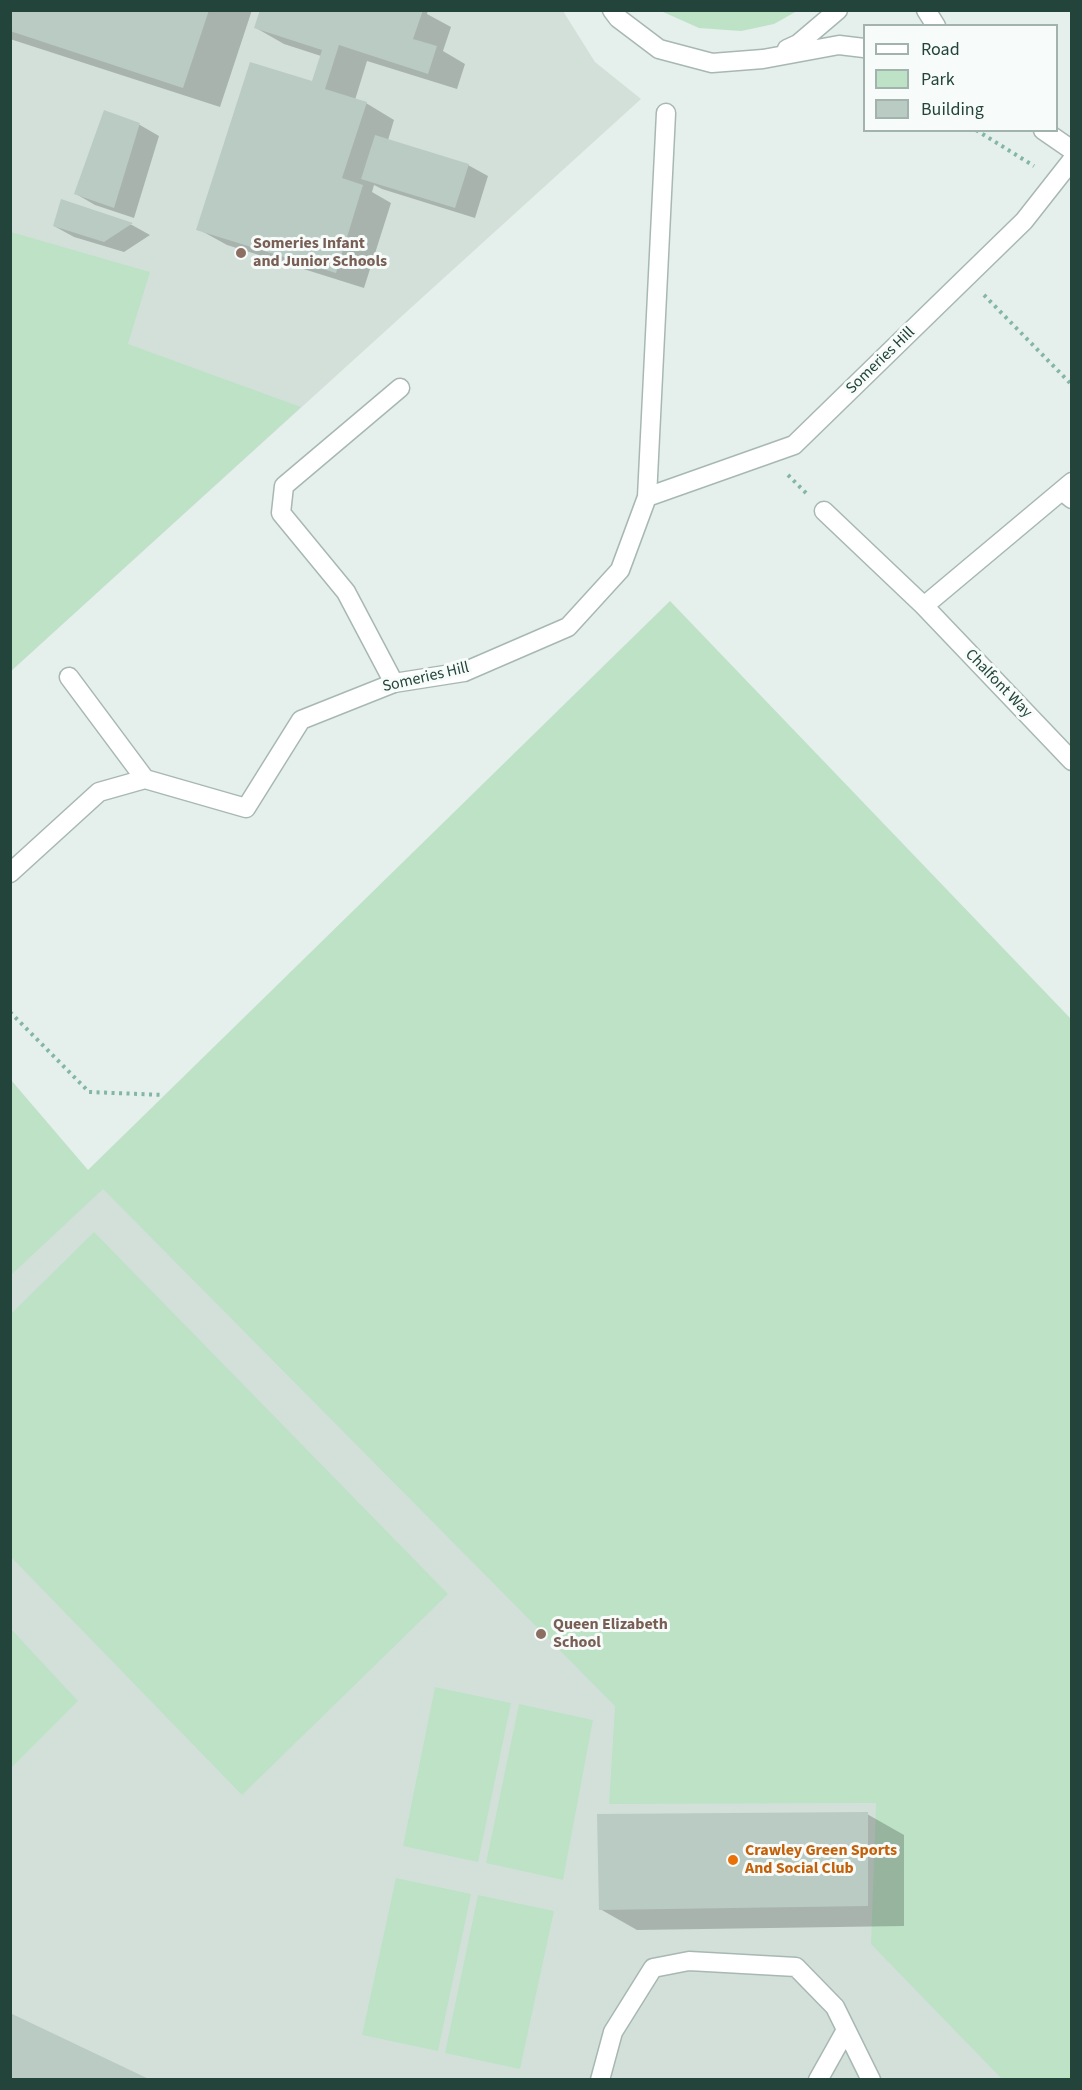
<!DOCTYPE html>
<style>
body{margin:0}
#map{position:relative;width:1082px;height:2090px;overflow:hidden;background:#e5efeb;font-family:"Source Sans 3",sans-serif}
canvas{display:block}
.frame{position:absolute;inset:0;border:12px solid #22443a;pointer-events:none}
.legend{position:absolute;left:863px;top:24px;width:195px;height:108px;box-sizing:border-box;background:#f7fbf9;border:2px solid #a2b2ad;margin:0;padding:8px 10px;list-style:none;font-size:18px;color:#22443a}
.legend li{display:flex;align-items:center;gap:12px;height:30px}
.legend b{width:30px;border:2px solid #a2b2ad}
</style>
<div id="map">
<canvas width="1082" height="2090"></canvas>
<div class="frame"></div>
<ul class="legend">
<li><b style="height:8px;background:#fff"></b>Road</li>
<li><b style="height:16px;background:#bde2c6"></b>Park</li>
<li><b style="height:16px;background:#bacbc4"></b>Building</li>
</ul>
</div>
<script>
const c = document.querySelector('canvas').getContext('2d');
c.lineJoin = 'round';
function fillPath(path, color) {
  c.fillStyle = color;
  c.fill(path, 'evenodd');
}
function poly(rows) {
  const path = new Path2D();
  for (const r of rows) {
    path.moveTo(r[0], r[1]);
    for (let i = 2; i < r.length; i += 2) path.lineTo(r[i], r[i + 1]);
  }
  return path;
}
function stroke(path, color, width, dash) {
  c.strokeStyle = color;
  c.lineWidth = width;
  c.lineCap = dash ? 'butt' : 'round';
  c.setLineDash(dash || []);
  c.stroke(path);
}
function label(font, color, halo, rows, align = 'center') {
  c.font = font + ' "Source Sans 3",sans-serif';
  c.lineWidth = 6;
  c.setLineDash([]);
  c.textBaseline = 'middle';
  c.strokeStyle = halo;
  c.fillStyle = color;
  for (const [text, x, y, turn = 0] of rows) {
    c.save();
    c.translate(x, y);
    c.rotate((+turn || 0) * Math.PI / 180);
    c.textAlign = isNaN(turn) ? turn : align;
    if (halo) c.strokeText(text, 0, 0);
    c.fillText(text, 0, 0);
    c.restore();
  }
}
fillPath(poly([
 [11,11,563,11,595,62,641,99,11,671],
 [1071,1019,1071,2079,11,2079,10,1080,103,1189]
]), '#d3e0da');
fillPath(poly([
 [661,11,797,11,774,24,741,31,699,28],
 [11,232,150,272,128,344,301,407,11,671],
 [670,601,1071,1019,1071,2079,1002,2079,871,1944,876,1803,609,1804,615,1706,103,1189,11,1275,11,1080,88,1170],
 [94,1232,448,1594,242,1795,11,1557,11,1314],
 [11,1629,78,1701,11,1768],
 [435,1687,511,1703,478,1862,403,1846],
 [519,1704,593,1720,563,1880,486,1863],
 [396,1878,471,1894,438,2051,362,2035],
 [478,1895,554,1911,520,2069,445,2053]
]), '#bde2c6');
fillPath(poly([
 [10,10,252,10,220,107,10,39],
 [261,10,428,10,427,14,451,27,443,51,465,64,457,89,367,61,355,100,366,103,394,120,388,140,468,165,488,176,475,218,382,189,374,185,372,192,391,203,364,288,227,245,198,229,313,83,321,56,284,44,256,28],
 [105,112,140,125,159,136,134,218,95,205,76,194],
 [62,201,132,225,150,235,124,252,74,237,54,226],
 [867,1814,904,1835,904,1926,637,1930,600,1909]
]), '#0003');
fillPath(poly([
 [10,10,209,10,183,88,10,31],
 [260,10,423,10,413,39,437,46,428,74,339,45,325,89,367,102,342,178,363,185,336,273,196,230,250,62,312,81,322,50,254,28],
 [104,110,140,123,114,208,74,194],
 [375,135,469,164,455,208,361,179],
 [61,199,133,223,104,242,53,226],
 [868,1812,868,1906,599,1910,597,1814],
 [10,2013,151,2080,10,2080]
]), '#bacbc4');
const service = poly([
 [1062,491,1072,499],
 [394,683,346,592,281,513,284,486,400,388],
 [600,2080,613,2032,653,1968,689,1961,796,1967,835,2007,871,2080],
 [818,2080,846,2030]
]);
const minor = poly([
 [647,497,666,113],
 [824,511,924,606,1072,761],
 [924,606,1072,482],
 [145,779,246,808,301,720,394,683,464,672,568,627,620,570,647,497,794,445,1024,221,1072,160],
 [10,873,99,792,145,779,69,677]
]);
const tertiary = poly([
 [612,10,618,18,659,49,712,63,763,59,839,45,864,48],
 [926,10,936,26],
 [787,49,798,44,838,10],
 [1043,130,1072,150]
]);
stroke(service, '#a7b8b2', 21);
stroke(minor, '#a7b8b2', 21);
stroke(tertiary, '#a7b8b2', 21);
stroke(poly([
 [976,130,1034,166],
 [984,295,1072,385],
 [788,475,806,493],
 [10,1012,89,1092,164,1095]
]), '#83b6a5', 4, [3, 4.5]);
stroke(service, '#fff', 18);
stroke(minor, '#fff', 18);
stroke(tertiary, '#fff', 18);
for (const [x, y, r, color] of [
 [241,253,6,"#8d6e63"],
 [541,1634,6,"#8d6e63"],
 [733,1860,6,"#e8710a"]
]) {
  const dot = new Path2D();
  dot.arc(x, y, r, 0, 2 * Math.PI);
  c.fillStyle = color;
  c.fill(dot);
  stroke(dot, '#f7fbf9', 2);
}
label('bold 16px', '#785e54', '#f7fbf9', [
 ["Someries Infant",253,244],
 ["and Junior Schools",253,262],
 ["Queen Elizabeth",553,1625],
 ["School",553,1643]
], 'left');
label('16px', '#22443a', '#f7fbf9', [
 ["Someries Hill",881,361,-44],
 ["Someries Hill",426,678,-13],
 ["Chalfont Way",998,684,46]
]);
label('bold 16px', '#c56008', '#f7fbf9', [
 ["Crawley Green Sports",745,1851],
 ["And Social Club",745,1869]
], 'left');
</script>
